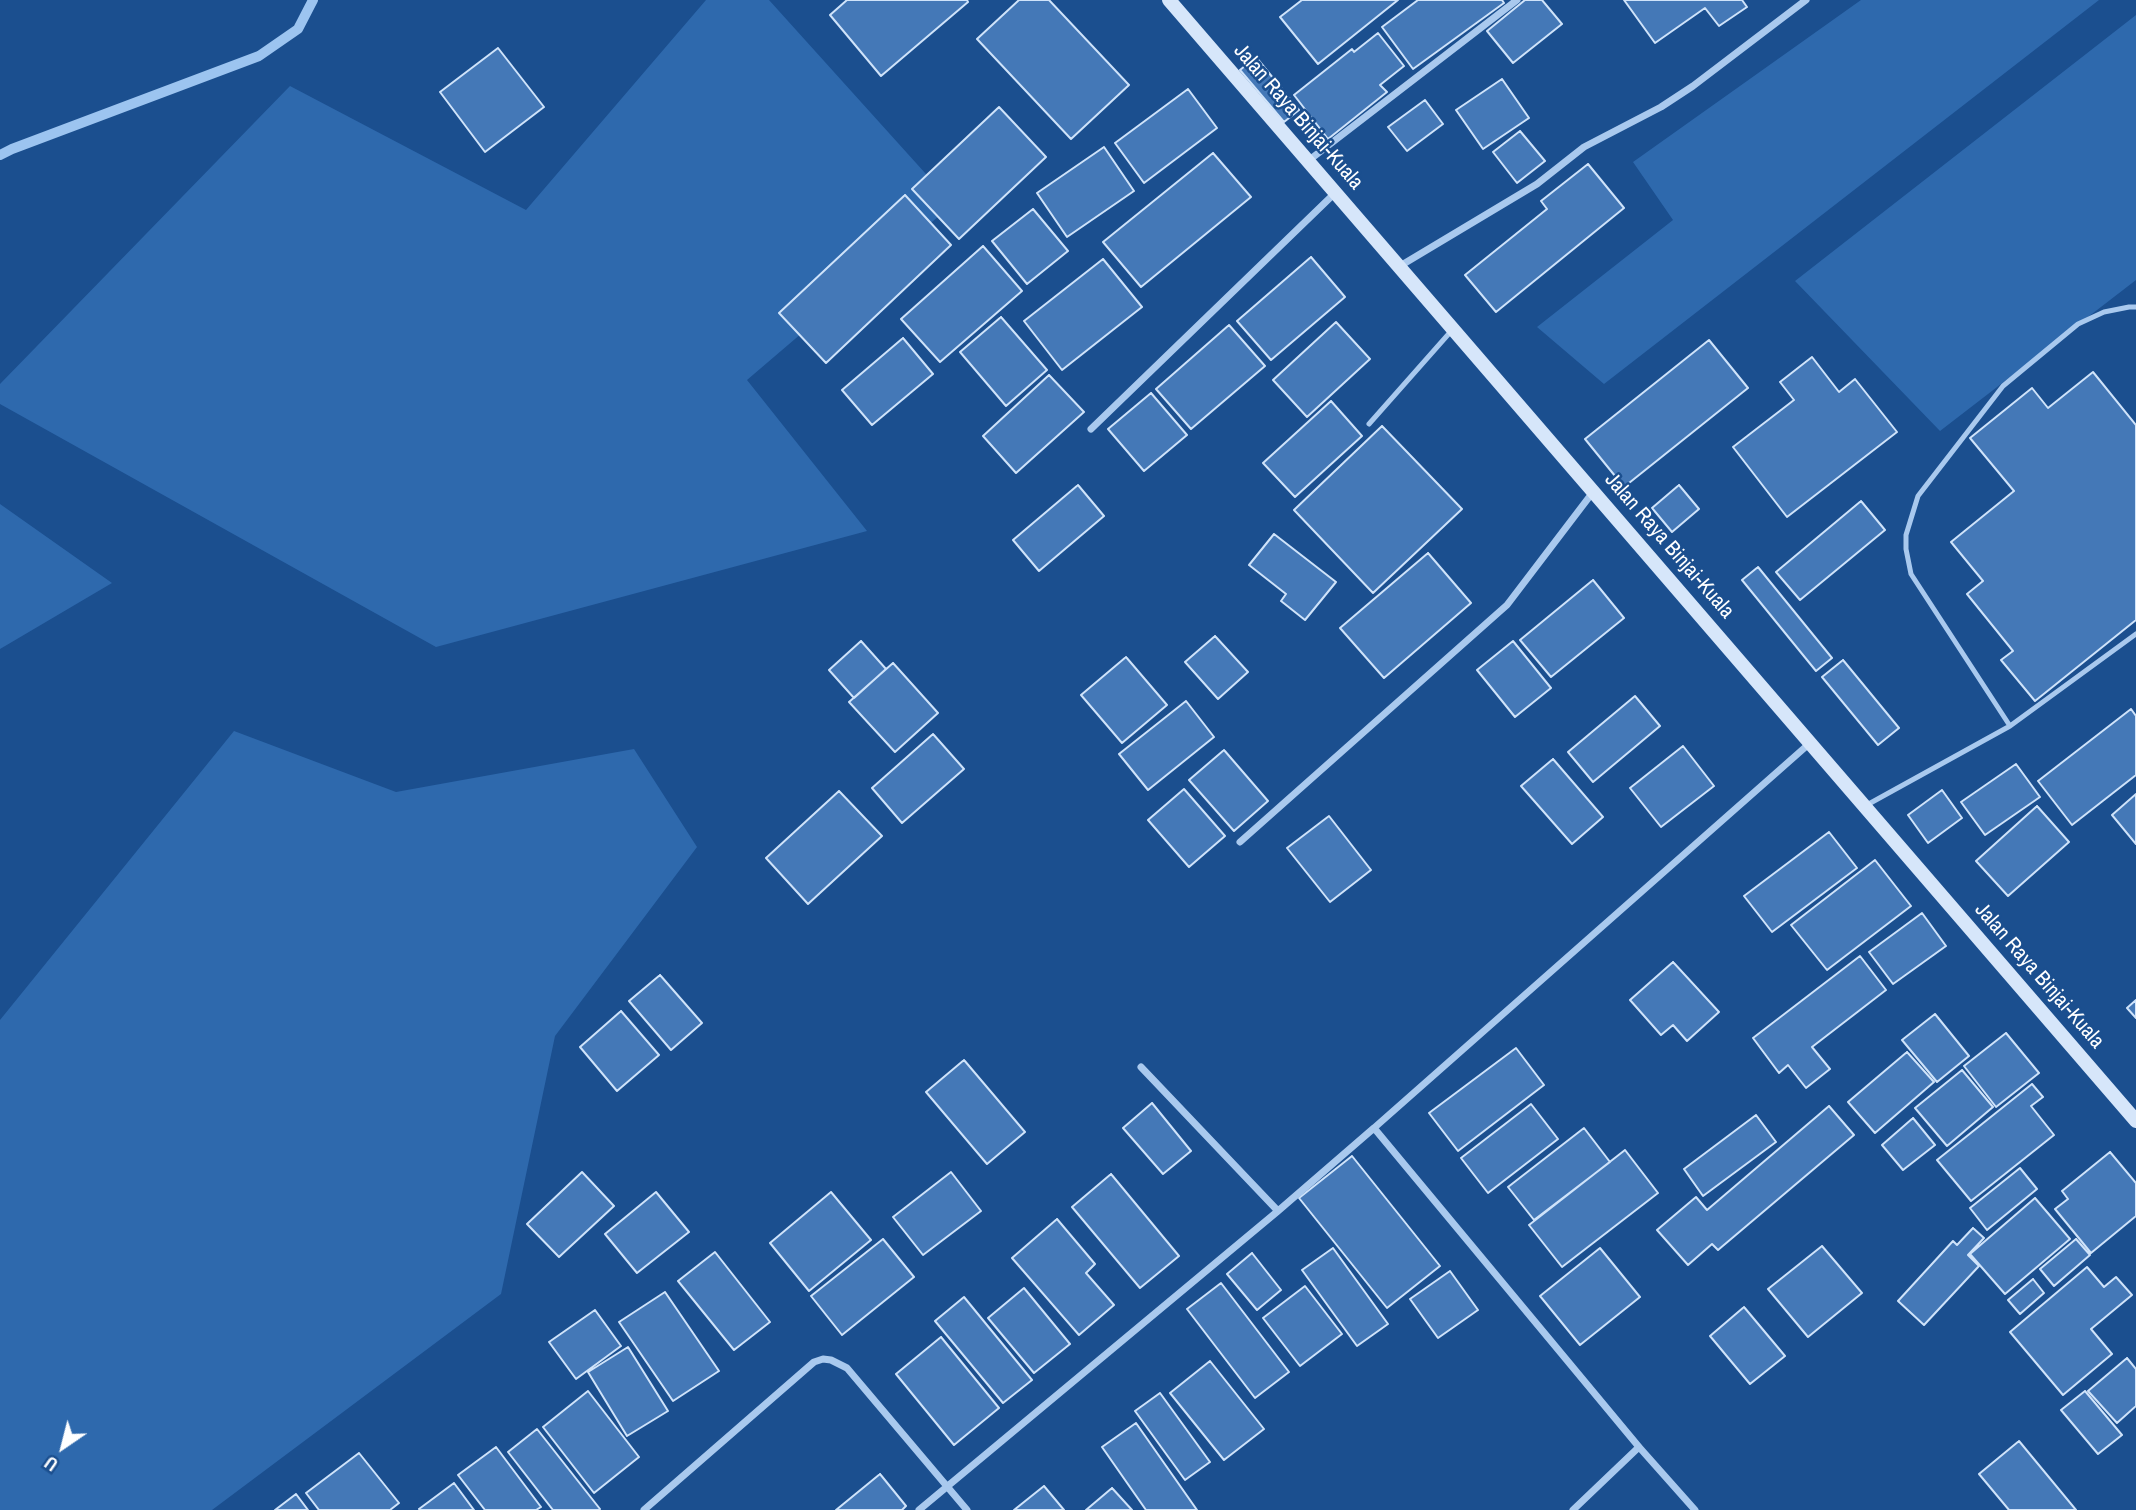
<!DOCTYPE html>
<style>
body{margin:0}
#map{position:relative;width:2136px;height:1510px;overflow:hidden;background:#1b4f8f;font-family:"Archivo Narrow",sans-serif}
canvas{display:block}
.north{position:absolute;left:28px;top:1412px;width:70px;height:70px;-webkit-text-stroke:5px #1b4f8f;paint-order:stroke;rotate:215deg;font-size:19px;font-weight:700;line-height:28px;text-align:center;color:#fff}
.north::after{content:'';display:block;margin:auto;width:24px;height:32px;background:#fff;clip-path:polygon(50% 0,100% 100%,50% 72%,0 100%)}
</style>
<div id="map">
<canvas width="2136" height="1510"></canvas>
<div class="north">U</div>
</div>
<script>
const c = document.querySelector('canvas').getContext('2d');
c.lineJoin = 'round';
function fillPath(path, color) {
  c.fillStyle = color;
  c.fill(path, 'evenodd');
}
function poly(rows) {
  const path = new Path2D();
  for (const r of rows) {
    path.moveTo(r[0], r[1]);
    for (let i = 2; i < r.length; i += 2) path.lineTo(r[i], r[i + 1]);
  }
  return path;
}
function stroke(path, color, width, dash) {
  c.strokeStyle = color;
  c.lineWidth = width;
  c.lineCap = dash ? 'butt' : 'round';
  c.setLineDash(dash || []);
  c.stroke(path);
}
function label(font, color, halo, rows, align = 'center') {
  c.font = font + ' "Archivo Narrow",sans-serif';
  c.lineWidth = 5;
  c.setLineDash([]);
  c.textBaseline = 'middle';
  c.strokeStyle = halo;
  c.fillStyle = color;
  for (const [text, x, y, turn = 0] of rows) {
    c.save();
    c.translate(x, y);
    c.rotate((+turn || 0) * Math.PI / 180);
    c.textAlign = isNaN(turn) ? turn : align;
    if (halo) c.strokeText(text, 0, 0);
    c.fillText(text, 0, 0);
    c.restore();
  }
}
fillPath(poly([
 [706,0,769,0,953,204,747,380,867,531,436,647,0,404,0,384,290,86,526,210],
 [1861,0,2099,0,1604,384,1537,327,1673,220,1633,162],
 [2136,15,2136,280,1940,431,1795,281],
 [0,504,112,583,0,649],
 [234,731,396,792,634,749,697,847,555,1036,501,1294,212,1510,0,1510,0,1020]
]), '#2e69ad');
stroke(poly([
 [0,155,12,149,259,56,298,29,313,0]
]), '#9cc4f0', 10);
const building = poly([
 [847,0,967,0,968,2,881,76,830,15,847,0],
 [1019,0,1049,0,1129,85,1071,139,977,39,1019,0],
 [1302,0,1398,0,1318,64,1280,17,1302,0],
 [1418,0,1502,0,1504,3,1413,69,1382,27,1418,0],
 [1525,0,1542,0,1562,24,1513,63,1487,31,1525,0],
 [1624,0,1742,0,1747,7,1719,26,1705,8,1655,43,1624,0],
 [1378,33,1404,66,1380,85,1387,92,1328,139,1294,95,1352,49,1354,52,1378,33],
 [498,48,544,107,485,152,440,92,498,48],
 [1256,57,1299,110,1284,122,1240,70,1256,57],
 [1502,79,1529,118,1483,149,1456,110,1502,79],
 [1188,89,1217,128,1144,183,1115,143,1188,89],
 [1425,100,1443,124,1407,151,1388,127,1425,100],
 [999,107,1046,157,959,239,912,189,999,107],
 [1520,131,1545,161,1517,183,1493,152,1520,131],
 [1104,147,1134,191,1067,237,1037,193,1104,147],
 [1213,153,1251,197,1141,287,1103,242,1213,153],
 [1588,164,1624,208,1496,312,1465,275,1547,209,1541,201,1588,164],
 [905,195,951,245,826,363,779,313,905,195],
 [1033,209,1068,251,1027,284,992,241,1033,209],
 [983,246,1022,291,940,362,901,319,983,246],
 [1311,257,1345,297,1271,360,1237,321,1311,257],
 [1103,259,1142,307,1062,370,1024,321,1103,259],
 [1001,317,1047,370,1006,406,960,352,1001,317],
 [1336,322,1370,359,1307,417,1273,380,1336,322],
 [1229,325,1265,366,1191,429,1156,389,1229,325],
 [903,338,933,374,872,425,842,390,903,338],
 [1709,340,1748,388,1624,487,1585,439,1709,340],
 [1812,357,1839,392,1855,379,1897,432,1787,517,1733,447,1794,400,1780,382,1812,357],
 [2093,372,2136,425,2136,620,2035,701,2001,660,2013,651,1967,594,1983,581,1951,542,2014,491,1970,438,2032,388,2048,408,2093,372],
 [1049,375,1084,412,1016,473,983,436,1049,375],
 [1151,393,1187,435,1144,471,1108,429,1151,393],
 [1331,401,1362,436,1295,497,1263,463,1331,401],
 [1382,426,1462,509,1373,593,1294,510,1382,426],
 [1078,485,1104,516,1039,571,1013,540,1078,485],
 [1679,485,1699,509,1672,532,1652,508,1679,485],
 [1861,501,1885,530,1800,600,1776,572,1861,501],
 [1274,534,1336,582,1305,620,1281,601,1286,594,1249,565,1274,534],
 [1428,553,1471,603,1384,678,1340,628,1428,553],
 [1758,567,1832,658,1816,671,1742,580,1758,567],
 [1593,580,1624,618,1551,677,1520,640,1593,580],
 [1215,636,1248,672,1218,699,1185,662,1215,636],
 [861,641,886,669,854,698,829,670,861,641],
 [1513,641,1551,688,1515,717,1477,670,1513,641],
 [1126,657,1167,705,1122,743,1081,695,1126,657],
 [1843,660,1899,728,1878,745,1822,677,1843,660],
 [893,663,938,713,895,752,849,702,893,663],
 [1635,696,1660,726,1593,782,1568,752,1635,696],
 [1186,701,1214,737,1148,790,1119,754,1186,701],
 [2131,709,2136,716,2136,775,2072,825,2038,781,2131,709],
 [933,734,964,769,902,823,872,788,933,734],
 [1683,746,1714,786,1661,827,1630,788,1683,746],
 [1224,750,1268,801,1234,831,1189,780,1224,750],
 [1553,759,1603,817,1572,844,1521,786,1553,759],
 [2016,764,2040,797,1985,835,1961,802,2016,764],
 [1184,789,1225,836,1189,867,1148,820,1184,789],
 [1942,790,1962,818,1928,843,1908,815,1942,790],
 [839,791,882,836,808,904,766,858,839,791],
 [2136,794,2136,844,2112,815,2136,794],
 [2037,806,2069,842,2008,896,1976,861,2037,806],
 [1329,816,1371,870,1330,902,1287,848,1329,816],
 [1829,832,1857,868,1772,932,1744,896,1829,832],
 [1875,860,1911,906,1827,970,1791,925,1875,860],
 [1922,913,1946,946,1893,984,1869,952,1922,913],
 [1860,956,1886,990,1812,1047,1830,1069,1806,1088,1788,1065,1779,1073,1753,1038,1860,956],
 [1673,962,1719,1012,1687,1041,1673,1025,1661,1035,1630,1000,1673,962],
 [660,975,702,1023,671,1050,629,1001,660,975],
 [2136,1000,2136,1018,2127,1008,2136,1000],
 [621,1011,659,1055,617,1091,580,1047,621,1011],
 [1935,1014,1969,1056,1937,1082,1902,1040,1935,1014],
 [2006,1033,2039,1073,1996,1107,1964,1066,2006,1033],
 [1516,1048,1544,1085,1458,1151,1429,1113,1516,1048],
 [1907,1052,1934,1082,1875,1133,1848,1102,1907,1052],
 [964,1060,1025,1132,987,1164,926,1092,964,1060],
 [1962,1070,1993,1107,1947,1146,1915,1108,1962,1070],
 [2032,1084,2043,1097,2031,1106,2054,1135,1971,1201,1937,1160,2032,1084],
 [1152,1103,1191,1151,1163,1174,1123,1128,1152,1103],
 [1531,1104,1558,1139,1488,1193,1461,1158,1531,1104],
 [1829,1106,1854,1135,1718,1250,1712,1244,1688,1265,1657,1230,1696,1197,1707,1210,1829,1106],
 [1756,1115,1776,1142,1703,1196,1684,1169,1756,1115],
 [1913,1118,1935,1145,1903,1170,1882,1145,1913,1118],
 [1584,1128,1610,1162,1534,1220,1508,1187,1584,1128],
 [1625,1150,1658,1193,1562,1267,1529,1225,1625,1150],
 [2110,1152,2136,1183,2136,1216,2091,1253,2055,1209,2068,1199,2062,1191,2110,1152],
 [1352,1156,1440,1266,1387,1308,1299,1198,1352,1156],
 [2020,1168,2037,1189,1987,1230,1970,1208,2020,1168],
 [582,1172,614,1206,559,1257,527,1224,582,1172],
 [951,1172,981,1211,923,1255,893,1217,951,1172],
 [1111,1174,1179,1256,1140,1288,1072,1207,1111,1174],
 [656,1192,689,1232,637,1273,605,1234,656,1192],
 [831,1192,871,1240,809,1291,770,1243,831,1192],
 [2035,1198,2070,1239,2005,1294,1970,1254,2035,1198],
 [1057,1219,1095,1264,1086,1273,1114,1305,1079,1335,1012,1258,1057,1219],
 [1973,1228,1984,1238,1968,1255,1979,1266,1924,1325,1898,1301,1953,1241,1957,1245,1973,1228],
 [883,1239,914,1277,842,1335,811,1296,883,1239],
 [2076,1239,2090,1255,2054,1286,2040,1269,2076,1239],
 [1822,1246,1862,1293,1808,1337,1768,1289,1822,1246],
 [1333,1248,1388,1324,1357,1346,1302,1270,1333,1248],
 [1600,1248,1640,1297,1580,1345,1540,1296,1600,1248],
 [715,1252,770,1322,734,1350,678,1281,715,1252],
 [1252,1253,1281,1290,1257,1310,1227,1274,1252,1253],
 [2087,1267,2104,1287,2116,1277,2132,1295,2091,1329,2112,1354,2063,1395,2010,1332,2087,1267],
 [1450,1271,1478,1310,1438,1338,1410,1299,1450,1271],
 [2033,1279,2044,1293,2020,1314,2008,1300,2033,1279],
 [1221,1283,1289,1372,1255,1398,1187,1309,1221,1283],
 [1305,1286,1342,1334,1300,1366,1263,1318,1305,1286],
 [1024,1288,1070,1344,1034,1373,988,1318,1024,1288],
 [665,1292,719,1371,673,1401,619,1322,665,1292],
 [964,1297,1032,1380,1003,1403,935,1321,964,1297],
 [1744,1307,1785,1356,1750,1384,1710,1336,1744,1307],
 [595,1310,621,1346,576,1379,549,1342,595,1310],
 [941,1337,999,1408,954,1445,896,1374,941,1337],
 [628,1347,668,1411,627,1436,588,1372,628,1347],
 [2127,1358,2136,1369,2136,1406,2117,1423,2088,1391,2127,1358],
 [1210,1361,1264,1429,1224,1460,1170,1393,1210,1361],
 [588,1391,639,1457,594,1493,543,1427,588,1391],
 [2085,1391,2122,1435,2098,1454,2061,1410,2085,1391],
 [1160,1393,1210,1462,1185,1480,1135,1411,1160,1393],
 [1136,1423,1197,1510,1146,1510,1102,1447,1136,1423],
 [537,1429,600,1509,599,1510,553,1510,508,1452,537,1429],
 [2019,1441,2076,1510,2009,1510,1979,1474,2019,1441],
 [496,1447,541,1507,536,1510,485,1510,458,1475,496,1447],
 [359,1453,399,1503,390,1510,319,1510,306,1493,359,1453],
 [880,1474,906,1506,902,1510,836,1510,880,1474],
 [454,1483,474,1510,420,1510,419,1509,454,1483],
 [1044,1486,1064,1510,1014,1510,1044,1486],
 [1112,1488,1132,1510,1086,1510,1112,1488],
 [296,1494,308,1510,275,1510,296,1494]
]);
fillPath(building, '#4478b7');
stroke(building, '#cfe3fa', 2);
stroke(poly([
 [1369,424,1453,329],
 [2010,726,1911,574,1906,549,1906,535,1918,496,2003,386,2078,324,2104,312,2129,307,2136,307],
 [1865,806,2010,726,2136,634]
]), '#a9c9ee', 5);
stroke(poly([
 [1308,161,1517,0],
 [1400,266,1537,184,1584,147,1661,107,1693,86,1806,0],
 [1091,429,1335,193],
 [1240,842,1507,605,1593,492],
 [1141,1067,1278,1211],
 [644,1510,814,1362,823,1359,831,1360,847,1368,967,1510],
 [919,1510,1278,1211,1374,1128],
 [1573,1510,1639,1447],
 [1695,1510,1639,1447,1374,1128,1810,743]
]), '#a9c9ee', 7);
stroke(poly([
 [1169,0,2136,1121]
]), '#d6e6fa', 14);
label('21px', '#fff', '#1b4f8f', [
 ["Jalan Raya Binjai-Kuala",1298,117,49],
 ["Jalan Raya Binjai-Kuala",1669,546,49],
 ["Jalan Raya Binjai-Kuala",2039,976,49]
]);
</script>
